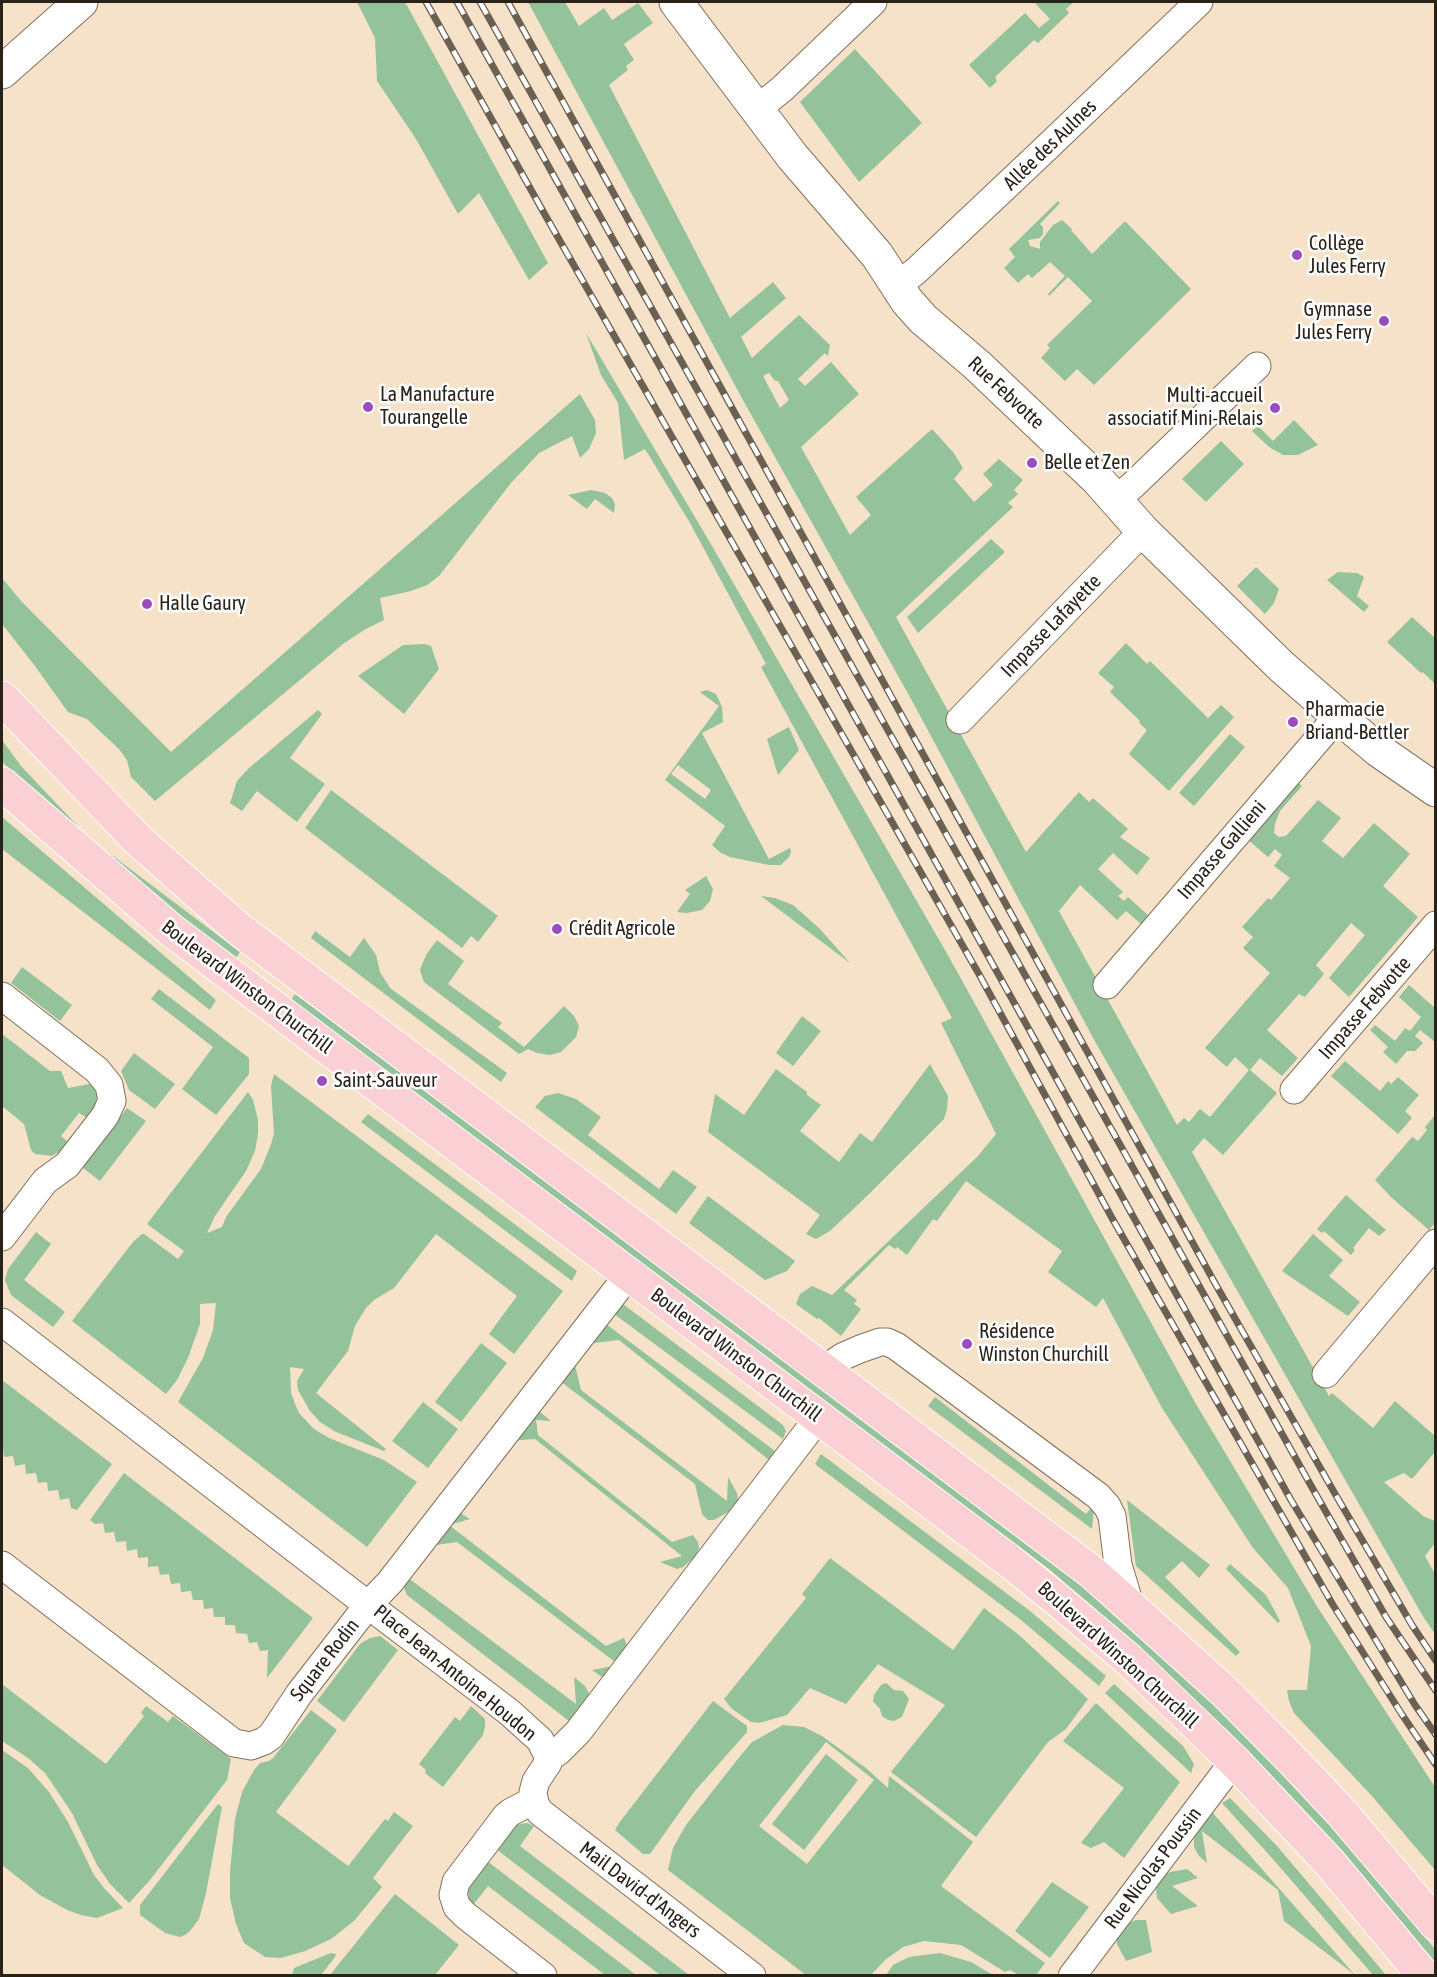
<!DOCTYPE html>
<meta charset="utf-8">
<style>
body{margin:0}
#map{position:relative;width:1437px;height:1977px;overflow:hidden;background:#f5e2c9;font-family:"Asap Condensed",sans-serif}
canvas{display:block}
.frame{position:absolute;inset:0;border:3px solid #292219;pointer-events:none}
</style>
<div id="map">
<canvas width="1437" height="1977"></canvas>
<div class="frame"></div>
</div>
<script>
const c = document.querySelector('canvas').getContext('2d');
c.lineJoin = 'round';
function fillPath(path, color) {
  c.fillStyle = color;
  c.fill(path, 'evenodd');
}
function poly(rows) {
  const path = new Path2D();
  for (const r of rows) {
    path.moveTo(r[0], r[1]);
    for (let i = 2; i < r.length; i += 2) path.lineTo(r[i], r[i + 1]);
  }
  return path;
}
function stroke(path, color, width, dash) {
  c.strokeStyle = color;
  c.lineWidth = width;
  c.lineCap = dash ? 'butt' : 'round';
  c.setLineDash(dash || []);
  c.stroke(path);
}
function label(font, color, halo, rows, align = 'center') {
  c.font = font + ' "Asap Condensed",sans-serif';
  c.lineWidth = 5;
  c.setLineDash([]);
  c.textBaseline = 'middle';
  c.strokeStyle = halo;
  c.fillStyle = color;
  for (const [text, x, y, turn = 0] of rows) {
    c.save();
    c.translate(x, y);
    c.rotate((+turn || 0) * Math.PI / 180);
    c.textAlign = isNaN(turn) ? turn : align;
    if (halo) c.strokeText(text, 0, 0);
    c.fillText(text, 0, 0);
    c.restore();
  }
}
fillPath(poly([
 [357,2,405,2,548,263,529,280,479,193,458,214,416,139,377,81,375,38],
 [528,2,565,2,579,26,604,8,612,20,638,3,653,23,624,44,634,60,626,66,628,70,609,85,730,318,773,282,786,298,741,337,752,358,799,315,830,345,828,356,825,353,798,379,805,386,831,362,859,394,801,447,850,535,871,515,856,497,932,429,953,452,963,468,954,479,974,502,993,485,983,474,999,459,1023,480,1014,490,1018,494,1008,503,1013,507,896,617,1026,852,1079,792,1089,802,1093,798,1128,829,1120,837,1150,858,1137,875,1113,853,1098,869,1123,892,1118,896,1124,901,1128,897,1148,915,1141,924,1126,911,1117,920,1080,885,1059,911,1177,1125,1184,1118,1189,1122,1200,1109,1210,1117,1249,1070,1235,1057,1227,1067,1205,1048,1270,973,1243,948,1253,937,1242,927,1268,898,1271,900,1290,878,1274,866,1282,855,1275,849,1268,857,1247,839,1297,781,1302,786,1280,811,1275,824,1274,833,1279,837,1286,836,1318,800,1341,818,1322,841,1343,858,1374,823,1410,854,1383,886,1418,917,1349,997,1329,978,1365,935,1351,923,1316,965,1324,974,1305,997,1299,994,1267,1030,1298,1058,1282,1076,1260,1058,1250,1070,1277,1093,1223,1155,1204,1138,1192,1152,1329,1396,1332,1393,1373,1428,1395,1401,1435,1436,1435,1452,1412,1479,1404,1473,1384,1482,1423,1516,1435,1521,1435,1543,1425,1556,1435,1574,1435,1634,1424,1618,1097,1045,910,697,744,402],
 [769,373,775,381,778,381,789,400,780,408,763,376],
 [1034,2,1074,2,1066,9,1069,13,1038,43,1034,40,995,77,997,81,990,88,969,65,1025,13,1039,28,1050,19],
 [855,49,922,123,859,182,800,102],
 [1058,201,1060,203,1040,224,1043,227,1043,234,1040,238,1028,240,1030,246,1040,249,1040,242,1053,225,1062,220,1072,229,1071,230,1092,254,1125,221,1191,289,1094,385,1077,369,1065,381,1041,358,1050,348,1047,345,1092,301,1068,277,1049,296,1048,294,1065,276,1050,262,1032,278,1028,274,1018,283,1004,268,1015,257,1009,249],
 [586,333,712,546,949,957,1196,1404,1318,1608,1435,1787,1435,1870,1371,1795,1294,1713,1289,1701,1287,1690,1307,1690,1311,1646,1288,1588,1253,1548,1162,1408,1103,1298,1096,1307,1048,1272,1062,1251,966,1181,937,1221,933,1219,907,1255,897,1247,895,1249,889,1245,844,1290,857,1300,854,1304,861,1309,841,1336,819,1318,817,1319,796,1304,800,1294,812,1286,832,1295,977,1157,996,1134,941,1023,952,1018,761,667,766,664,690,523,645,449,624,460,618,403,601,375],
 [580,394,595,420,596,433,589,449,580,458,572,436,539,453,511,483,439,576,427,585,411,591,380,598,384,620,364,630,343,644,155,801,131,777,127,760,119,749,87,719,68,712,35,666,2,624,2,578,22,602,171,752],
 [1294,420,1318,445,1298,455,1283,455,1269,447,1252,431,1258,426,1273,441],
 [1221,441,1244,464,1206,502,1182,479],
 [591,490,605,493,612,498,615,504,614,513,595,499,587,509,568,495],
 [991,539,1005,552,918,633,907,617],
 [1256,567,1279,589,1274,603,1265,614,1237,586],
 [1338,572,1357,573,1364,577,1357,596,1369,606,1364,612,1327,580],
 [1412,617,1435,638,1435,684,1423,672,1421,673,1387,642],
 [1126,643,1147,664,1150,661,1208,718,1221,705,1234,717,1169,791,1129,754,1147,730,1139,723,1140,721,1110,692,1114,687,1098,673],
 [424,644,431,646,439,669,404,714,358,676,403,645],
 [707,690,716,694,722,707,723,722,702,733,769,859,790,848,791,852,789,857,781,865,769,865,730,857,721,853,712,845,725,826,665,780,719,706,700,692],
 [678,765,711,790,705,799,671,774],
 [318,710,322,714,290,758,325,784,297,822,257,791,242,811,230,803,237,781,248,769],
 [789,727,799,750,778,775,767,739],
 [1230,734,1245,747,1194,806,1179,793],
 [2,740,21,766,89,838,240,952,236,958,197,930,2,762],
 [331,790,498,916,478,942,471,936,462,948,305,828],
 [2,817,216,1000,210,1010,2,849],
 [706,876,713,889,710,901,702,910,687,913,677,912,690,894,685,890],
 [761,896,775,898,793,905,820,929,850,963],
 [315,931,350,957,364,938,376,955,380,972,390,988,507,1073,501,1082,311,938],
 [437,940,464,961,448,984,502,1023,498,1027,524,1047,564,1006,574,1016,579,1026,576,1037,561,1052,550,1055,537,1053,528,1049,519,1054,424,982,420,970,426,955],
 [22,967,72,1005,60,1021,11,983],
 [1409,985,1435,1008,1435,1042,1420,1030,1415,1036,1423,1043,1415,1051,1407,1051,1396,1064,1383,1052,1388,1047,1370,1030,1375,1025,1395,1041,1405,1028,1410,1031,1421,1017,1399,997],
 [159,989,249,1058,249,1074,216,1115,182,1089,213,1047,151,999],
 [295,994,980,1505,1092,1594,1211,1700,1299,1789,1435,1949,1435,1963,1338,1848,1233,1736,1150,1657,1049,1569,675,1291,291,1000],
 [802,1016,821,1031,793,1066,776,1053],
 [2,1034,50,1071,61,1071,68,1088,90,1084,94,1087,97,1097,95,1105,87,1118,79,1113,61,1136,68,1142,60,1151,52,1156,35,1154,31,1150,24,1124,2,1106],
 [134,1053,175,1084,155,1109,129,1090,121,1071],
 [1345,1061,1380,1091,1388,1081,1391,1084,1398,1077,1419,1095,1405,1111,1412,1118,1398,1134,1331,1076],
 [930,1064,948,1096,947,1109,944,1119,866,1197,830,1231,816,1239,806,1234,820,1215,708,1132,715,1094,744,1115,776,1069,807,1092,807,1095,821,1105,800,1131,839,1162,860,1133,872,1142],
 [274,1074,563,1291,514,1354,489,1334,517,1296,436,1234,394,1288,374,1300,366,1308,355,1326,348,1351,316,1393,386,1449,384,1451,336,1432,320,1422,310,1411,298,1390,297,1381,304,1369,290,1367,291,1393,295,1404,299,1413,314,1429,329,1438,384,1460,417,1482,367,1547,178,1402,203,1358,213,1330,216,1303,200,1304,200,1324,188,1358,177,1380,166,1394,72,1321,133,1242,142,1234,144,1234,178,1259,184,1251,147,1224,248,1092,253,1100,258,1120,258,1134,255,1151,246,1171,215,1216,207,1233,222,1227,226,1217,261,1169,271,1144,274,1134,271,1086],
 [558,1093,576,1099,601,1117,588,1135,659,1189,673,1170,697,1187,676,1214,535,1107,545,1096],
 [127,1108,146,1121,100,1181,83,1168],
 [368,1114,577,1271,572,1281,361,1122],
 [1435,1115,1435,1223,1429,1230,1392,1198,1375,1180,1412,1137,1418,1141,1427,1130,1425,1127],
 [1346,1195,1386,1230,1379,1236,1369,1228,1353,1248,1355,1250,1351,1255,1324,1231,1322,1233,1317,1229],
 [708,1196,795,1261,787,1271,765,1280,689,1223],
 [36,1232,51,1244,24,1280,65,1312,53,1327,11,1295,5,1280,8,1269],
 [1313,1234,1343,1260,1329,1276,1360,1302,1348,1316,1282,1271],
 [619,1301,783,1425,786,1431,783,1439,610,1311],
 [602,1321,775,1451,769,1460,619,1340,586,1344],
 [481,1343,507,1363,461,1422,435,1402],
 [573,1357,581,1390,727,1501,728,1477,737,1493,738,1501,735,1508,714,1520,708,1520,702,1514,695,1484,556,1378],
 [2,1380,112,1464,77,1510,71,1508,69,1498,60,1500,58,1490,48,1491,47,1482,38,1483,36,1473,26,1474,25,1464,15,1466,13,1456,4,1457,3,1449,2,1448],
 [935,1397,1086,1514,1092,1507,1094,1508,1092,1529,928,1406],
 [423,1402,458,1429,428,1468,392,1441],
 [534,1411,540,1412,551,1421,536,1420,538,1435,672,1542,693,1535,698,1542,699,1548,695,1557,683,1567,677,1569,660,1562,682,1556,535,1439,509,1441],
 [821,1454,1030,1611,1106,1676,1099,1686,1021,1620,815,1464],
 [124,1473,313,1618,267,1678,268,1650,260,1651,257,1642,249,1643,247,1634,236,1633,235,1625,225,1625,225,1617,214,1617,213,1608,204,1609,203,1600,193,1600,191,1591,181,1592,180,1583,171,1584,169,1574,160,1575,158,1566,148,1567,148,1557,138,1558,137,1549,127,1551,126,1541,116,1542,114,1532,105,1533,103,1523,95,1524,90,1520],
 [1127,1500,1210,1565,1199,1578,1182,1561,1165,1577,1240,1652,1236,1656,1136,1566],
 [457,1511,470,1519,449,1525,606,1646,624,1638,630,1653,628,1661,622,1670,610,1678,602,1677,592,1670,619,1665,457,1542,430,1546,453,1514],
 [830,1558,953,1650,984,1608,1019,1635,1088,1699,1066,1729,1048,1742,976,1837,891,1772,945,1705,878,1664,846,1704,810,1688,787,1715,759,1723,751,1722,732,1709,724,1699,806,1598,802,1594],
 [1230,1564,1266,1595,1280,1621,1278,1623,1226,1569],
 [407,1577,576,1704,574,1677,585,1686,589,1693,588,1700,569,1721,407,1595,404,1588],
 [380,1636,398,1650,344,1722,317,1701,360,1644,370,1638],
 [886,1683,894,1690,903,1691,909,1699,902,1717,894,1721,888,1720,882,1716,880,1709,873,1701,874,1695,881,1685],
 [2,1684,106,1764,144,1716,141,1713,146,1706,168,1722,173,1716,231,1759,227,1780,150,1880,129,1903,110,1884,97,1865,72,1813,45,1773,28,1758,2,1741],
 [1114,1684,1183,1746,1194,1764,1191,1773,1105,1693],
 [713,1701,747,1726,747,1732,694,1792,650,1854,643,1854,615,1830,619,1823],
 [1096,1703,1180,1782,1124,1858,1104,1842,1091,1848,1081,1843,1124,1788,1063,1741],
 [471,1706,485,1719,485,1727,483,1735,443,1787,425,1773,426,1770,419,1764,455,1717,460,1721],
 [311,1710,337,1730,276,1812,348,1866,385,1819,388,1821,394,1812,413,1826,373,1878,382,1887,354,1921,331,1939,305,1951,281,1958,265,1957,244,1943,236,1924,230,1898,230,1872,235,1819,242,1792,254,1770,260,1763,269,1761,273,1758],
 [783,1725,804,1727,822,1736,866,1768,888,1788,889,1776,973,1842,941,1886,1045,1963,1036,1975,1019,1975,1010,1970,1005,1972,961,1945,924,1941,903,1947,885,1960,871,1975,806,1975,668,1870,673,1848,686,1825,737,1760,752,1742],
 [826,1742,874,1780,807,1864,759,1826],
 [2,1750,28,1768,49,1792,68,1822,94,1875,104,1888,123,1908,97,1918,81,1915,67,1910,40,1895,2,1865],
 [826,1754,858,1780,804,1850,772,1824],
 [1230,1798,1277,1846,1386,1975,1373,1975,1272,1858,1222,1803],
 [218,1804,222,1807,206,1893,199,1919,190,1931,185,1935,180,1937,165,1933,140,1915,140,1905],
 [1212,1812,1354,1974,1284,1921,1278,1890,1202,1831,1207,1863,1199,1856,1194,1847,1194,1837],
 [527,1823,534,1826,520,1846,689,1975,660,1975,496,1849,515,1825],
 [487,1861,636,1975,605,1975,488,1886,473,1905,469,1899,468,1888],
 [1187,1869,1198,1878,1172,1886,1198,1906,1171,1914,1157,1898,1156,1889,1161,1878,1170,1872],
 [1052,1882,1089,1907,1050,1958,1015,1931],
 [395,1894,459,1945,435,1975,330,1975],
 [1136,1920,1146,1920,1152,1952,1126,1961,1117,1944,1117,1935,1128,1923],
 [331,1953,336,1954,335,1957,321,1975,292,1975,294,1968],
 [940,1953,971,1962,993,1975,886,1975,893,1965,909,1957]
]), '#93c29b');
const street = poly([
 [757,109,782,89,873,2],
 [898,285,916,271,1041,153,1199,2],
 [1116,499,1132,486,1257,366],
 [960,720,1143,531],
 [1107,985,1338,716],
 [2,996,97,1070,109,1085,112,1101,105,1116,67,1165,45,1181,2,1237],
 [1294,1090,1436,925],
 [2,1322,351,1592,509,1712,540,1740,547,1754,548,1763,536,1781,533,1792,535,1804,540,1812,752,1976],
 [824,1369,844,1356,860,1349,880,1342,887,1342,896,1346,1098,1496,1107,1506,1112,1516,1118,1565,1130,1605],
 [1326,1374,1436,1243],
 [2,1565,234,1743,251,1746,264,1741,271,1736,299,1694,368,1605,390,1582,629,1274],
 [548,1758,559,1751,578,1732,819,1417],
 [534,1800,511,1812,506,1816,456,1882,453,1895,457,1907,465,1915,543,1976],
 [1072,1976,1234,1761]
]);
const secondary = poly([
 [676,2,792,156,877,255,907,301,923,319,977,365,1097,479,1143,531,1281,666,1352,728,1378,750,1436,790],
 [2,72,81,2]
]);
const primary = poly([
 [2,698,138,840,240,930,1093,1573,1225,1692,1297,1765,1341,1812,1436,1924],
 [2,784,171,930,1008,1560,1054,1597,1129,1660,1234,1761,1329,1862,1424,1976]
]);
stroke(street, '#81705a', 29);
stroke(secondary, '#81705a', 35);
stroke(primary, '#fff', 35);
stroke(street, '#fff', 27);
stroke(secondary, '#fff', 33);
stroke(primary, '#fad0d4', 33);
const rail = poly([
 [426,2,544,213,980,976,1112,1218,1333,1605,1401,1713,1436,1765],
 [457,2,1291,1500,1415,1705,1436,1735],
 [480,2,1314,1491,1386,1617,1436,1691],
 [508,2,1216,1285,1334,1492,1412,1625,1436,1661]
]);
stroke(rail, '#6b6052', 7);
stroke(rail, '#fff', 4.5, [14]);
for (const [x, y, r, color] of [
 [1297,255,6,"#9b4bbc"],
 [1384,321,6,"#9b4bbc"],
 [368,407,6,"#9b4bbc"],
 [1275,408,6,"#9b4bbc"],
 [1032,463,6,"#9b4bbc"],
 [147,604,6,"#9b4bbc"],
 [1293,722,6,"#9b4bbc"],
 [557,929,6,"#9b4bbc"],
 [322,1081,6,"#9b4bbc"],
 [967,1344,6,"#9b4bbc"]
]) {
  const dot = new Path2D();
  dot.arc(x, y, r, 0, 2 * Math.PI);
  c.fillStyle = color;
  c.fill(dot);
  stroke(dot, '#fff', 2);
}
label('20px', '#292219', '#fff', [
 ["Allée des Aulnes",1050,145,-44],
 ["Rue Febvotte",1006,393,43],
 ["Impasse Lafayette",1051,626,-46],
 ["Impasse Gallieni",1222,850,-49],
 ["Boulevard Winston Churchill",247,987,37],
 ["Impasse Febvotte",1365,1008,-49],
 ["Boulevard Winston Churchill",736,1355,37],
 ["Boulevard Winston Churchill",1118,1655,42],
 ["Square Rodin",325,1660,-52],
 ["Place Jean-Antoine Houdon",455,1673,39],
 ["Rue Nicolas Poussin",1153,1868,-53],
 ["Mail David-d'Angers",640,1890,37]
]);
label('20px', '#292219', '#fff', [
 ["Collège",1309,244],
 ["Jules Ferry",1309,267],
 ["Gymnase",1372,310,"right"],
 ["Jules Ferry",1372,333,"right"],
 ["La Manufacture",380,395],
 ["Tourangelle",380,418],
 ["Multi-accueil",1263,396,"right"],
 ["associatif Mini-Relais",1263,419,"right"],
 ["Belle et Zen",1044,463],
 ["Halle Gaury",159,604],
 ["Pharmacie",1305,710],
 ["Briand-Bettler",1305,733],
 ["Crédit Agricole",569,929],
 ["Saint-Sauveur",334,1081],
 ["Résidence",979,1332],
 ["Winston Churchill",979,1355]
], 'left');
</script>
